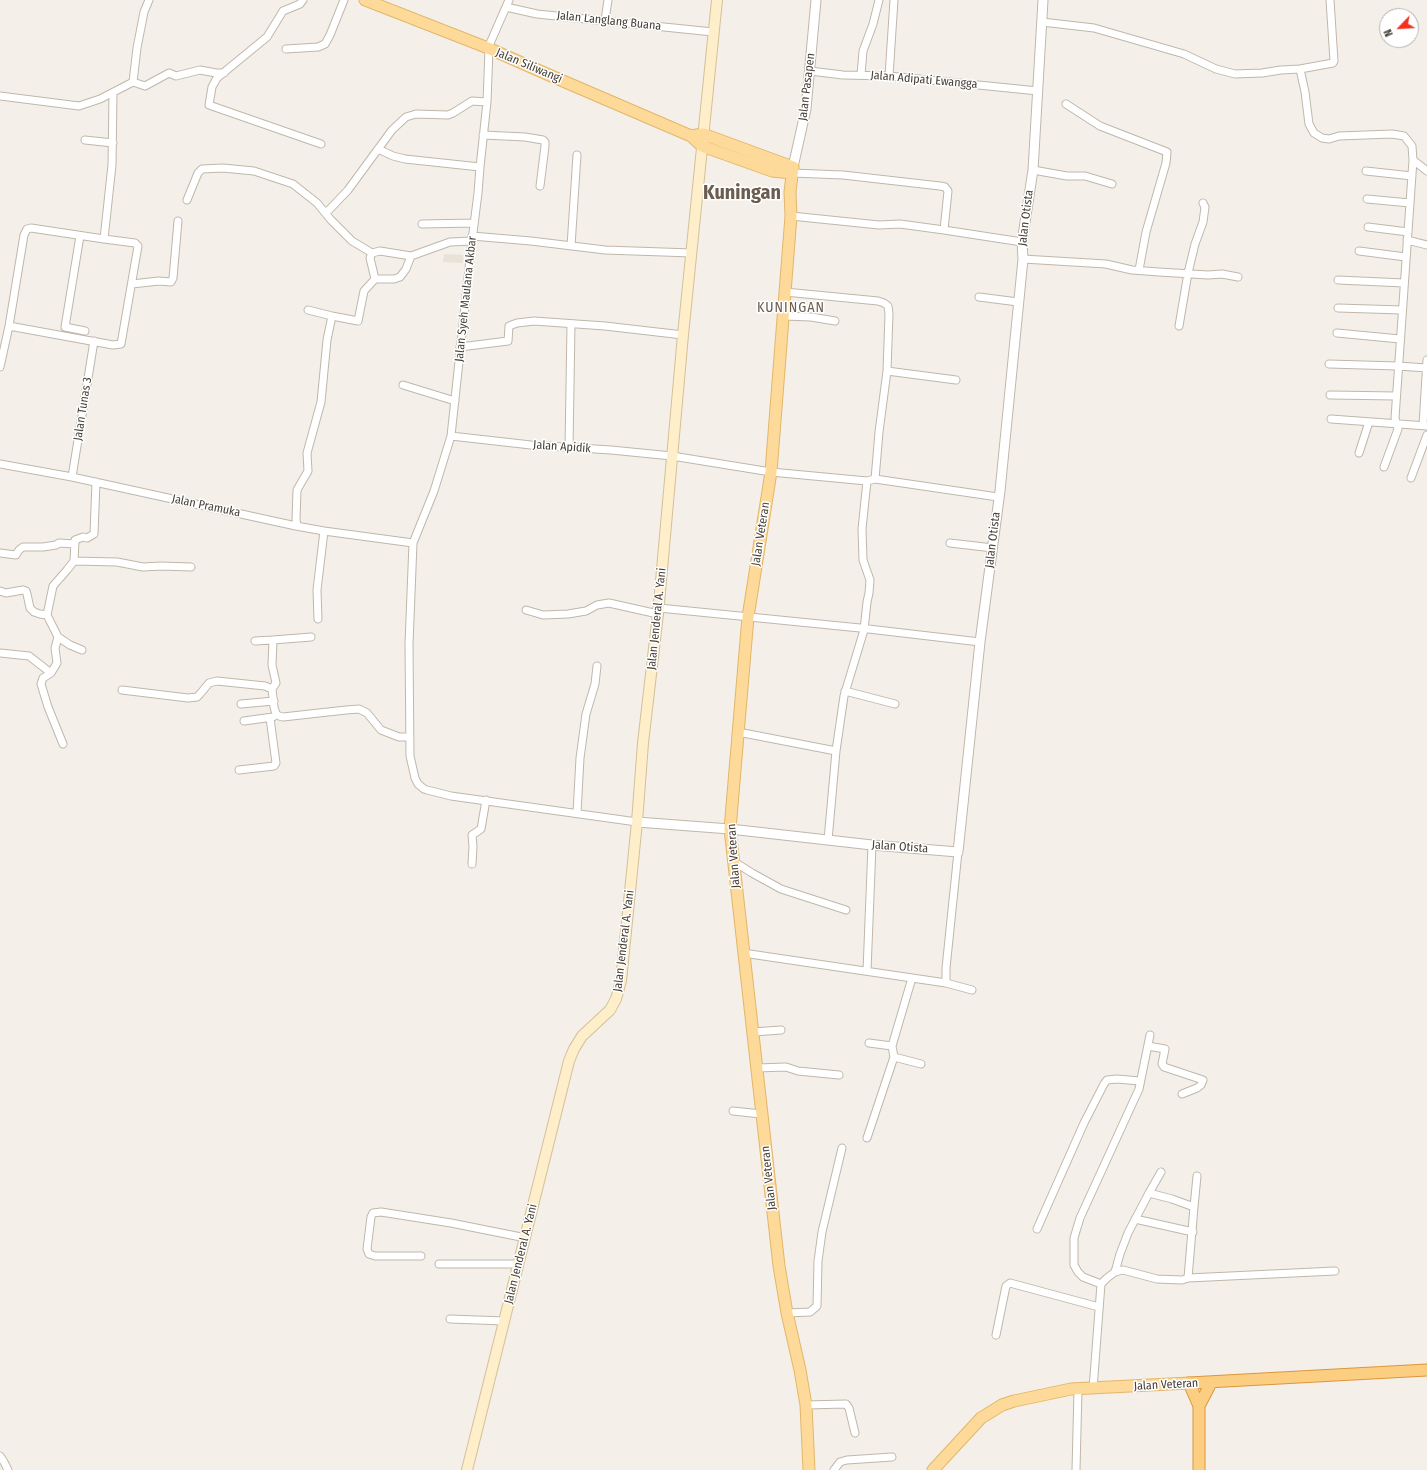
<!DOCTYPE html>
<style>
body{margin:0}
#map{position:relative;width:1427px;height:1470px;overflow:hidden;background:#f4f0e9;font-family:"Fira Sans Condensed",sans-serif}
canvas{display:block}
.north{position:absolute;left:1379px;top:8px;width:40px;height:40px;box-sizing:border-box;background:#fff;border:1px solid #b6b3af;border-radius:50%;rotate:245deg;font-size:11px;font-weight:700;line-height:16px;text-align:center;color:#484037}
.north::after{content:'';display:block;margin:auto;width:14px;height:18px;background:#f72f1d;clip-path:polygon(50% 0,100% 100%,50% 72%,0 100%)}
</style>
<div id="map">
<canvas width="1427" height="1470"></canvas>
<div class="north">N</div>
</div>
<script>
const c = document.querySelector('canvas').getContext('2d');
c.lineJoin = 'round';
function fillPath(path, color) {
  c.fillStyle = color;
  c.fill(path, 'evenodd');
}
function poly(rows) {
  const path = new Path2D();
  for (const r of rows) {
    path.moveTo(r[0], r[1]);
    for (let i = 2; i < r.length; i += 2) path.lineTo(r[i], r[i + 1]);
  }
  return path;
}
function stroke(path, color, width, dash) {
  c.strokeStyle = color;
  c.lineWidth = width;
  c.lineCap = dash ? 'butt' : 'round';
  c.setLineDash(dash || []);
  c.stroke(path);
}
function label(font, color, halo, rows, align = 'center') {
  c.font = font + ' "Fira Sans Condensed",sans-serif';
  c.lineWidth = 3;
  c.setLineDash([]);
  c.textBaseline = 'middle';
  c.strokeStyle = halo;
  c.fillStyle = color;
  for (const [text, x, y, turn = 0] of rows) {
    c.save();
    c.translate(x, y);
    c.rotate((+turn || 0) * Math.PI / 180);
    c.textAlign = isNaN(turn) ? turn : align;
    if (halo) c.strokeText(text, 0, 0);
    c.fillText(text, 0, 0);
    c.restore();
  }
}
fillPath(poly([
 [444,254,464,255,463,263,443,262]
]), '#e8e2d7');
const minor = poly([
 [303,0,300,4,283,11,267,37,217,78,212,87,209,105,321,144],
 [506,7,537,14,713,32],
 [605,20,608,0],
 [1042,22,1094,28,1184,54,1216,69,1235,74,1262,73,1281,70,1300,69,1333,63,1334,61,1330,0],
 [488,48,509,0],
 [286,49,318,47,325,44,330,35,344,0],
 [489,49,487,102,480,167,478,193,472,241,451,436,434,491,413,543,409,644,410,756,415,778,418,784,424,789,427,790,451,796,637,822],
 [1300,69,1305,92,1309,124,1314,133,1322,138,1329,139,1339,136,1392,134,1404,136,1412,146,1413,160,1395,418,1398,429,1384,467],
 [810,71,843,75,889,76,1038,91],
 [861,75,863,51,873,24,879,0],
 [889,76,894,0],
 [133,82,137,48,144,12,149,0],
 [0,96,79,106,100,99,133,82,145,86,169,73,176,76,200,70,216,73,224,73],
 [1066,104,1100,126,1167,152,1166,163,1146,232,1139,270],
 [483,135,525,137,543,140,545,142,545,146,540,186],
 [85,140,113,143],
 [378,149,393,156,405,159,480,167],
 [1413,160,1427,171],
 [1033,170,1067,176,1085,176,1112,184],
 [1366,171,1412,176],
 [792,173,843,175,940,186,945,187,948,191,944,230],
 [1367,199,1410,203],
 [187,200,198,173,202,169,223,168,254,171,293,184,317,203,331,220,352,241,372,253],
 [325,212,329,210,348,190,392,130,406,117,416,114,448,115,453,113,472,101,487,102],
 [791,216,879,225,900,224,944,230,1022,242],
 [422,224,474,223],
 [1368,227,1408,232],
 [80,236,65,327,85,331],
 [472,236,531,241,605,250,692,253],
 [104,239,112,165,113,93],
 [1407,240,1427,245],
 [571,246,577,155],
 [1359,251,1406,257],
 [1023,259,1106,264,1132,270,1159,272,1208,275,1222,274,1238,277],
 [375,279,394,279,400,277,406,269,411,256],
 [1338,280,1404,283],
 [132,284,159,281,171,282,173,278,178,221],
 [785,292,878,301,884,303,888,306,889,314,887,371,879,432,875,479],
 [979,297,1018,302],
 [1338,308,1402,310],
 [308,310,332,316,358,321,364,291,375,279,370,258,372,253,380,251,411,256,450,242,472,241],
 [784,316,811,317,835,321],
 [1179,326,1188,273,1195,244,1203,222,1205,207,1203,203],
 [1337,333,1400,339],
 [460,347,508,341,509,326,517,323,534,321,605,326,683,335],
 [1329,364,1398,366,1427,368],
 [0,367,9,326,24,235,27,229,31,228,104,239,135,243,138,246,121,344,113,345,9,326],
 [887,371,956,380],
 [403,385,455,401],
 [1330,395,1396,396],
 [1331,419,1427,426],
 [1423,425,1427,360],
 [451,436,531,445,611,450,672,456,771,472,867,481,875,479,998,497],
 [569,447,571,324],
 [1359,453,1369,422],
 [0,464,72,477,296,526,324,531,413,543],
 [72,477,94,341],
 [1411,478,1427,435],
 [297,526,296,519,297,490,308,471,307,453,321,402,327,340,332,316],
 [950,543,993,548],
 [0,553,16,555,19,550,23,547,43,547,56,545,59,543,75,544],
 [74,561,75,540,83,537,87,538,94,534,96,482],
 [0,591,6,593,23,590,26,591,27,594,30,608,34,612,40,614,47,615],
 [659,608,860,628,980,642],
 [526,610,543,615,568,614,586,611,597,605,609,603,658,614],
 [318,619,317,590,324,531],
 [58,637,70,645,82,650],
 [273,640,311,637],
 [255,641,273,640,272,665,276,683,272,689],
 [0,653,29,656,51,673],
 [122,690,188,698,197,697,200,694,209,683,217,681,265,686,272,689,274,707,276,714,279,716,283,717,346,710,359,709,367,713,381,730,399,737,410,737],
 [845,691,895,704],
 [241,704,274,701],
 [244,721,273,717],
 [738,732,836,751],
 [63,744,48,707,41,684,43,678,51,673,57,663,55,648,58,637,47,615,53,586,67,570,74,561,117,562,143,567,161,566,191,567],
 [239,770,274,766,276,763,270,718],
 [577,813,580,758,586,714,595,684,597,666],
 [828,840,836,751,844,696,864,630,867,602,869,593,870,580,863,560,862,529,867,481],
 [733,861,752,873,781,889,846,910],
 [472,864,473,846,472,835,481,829,486,800],
 [743,953,946,983,972,990],
 [867,971,872,845],
 [946,983,946,968,958,852],
 [753,1032,781,1030],
 [869,1043,892,1046],
 [1148,1046,1165,1049,1162,1064,1164,1067,1203,1080,1201,1085,1197,1088,1182,1094],
 [894,1057,921,1064],
 [757,1068,786,1067,798,1071,839,1075],
 [733,1111,761,1114],
 [867,1138,894,1057,892,1046,912,978],
 [1149,1193,1172,1199,1194,1207,1188,1278],
 [1194,1207,1197,1176],
 [1135,1219,1193,1232],
 [1037,1229,1084,1123,1104,1084,1107,1080,1117,1079,1140,1081],
 [421,1256,375,1256,369,1254,367,1249,371,1217,373,1213,381,1212,451,1223,526,1238],
 [439,1264,519,1264],
 [1115,1272,1120,1254,1128,1233,1149,1193,1161,1172],
 [1101,1284,1083,1277,1078,1272,1074,1265,1074,1238,1080,1218,1139,1089,1150,1035],
 [787,1313,810,1312,817,1306,818,1261,822,1232,842,1148],
 [450,1319,505,1321],
 [996,1335,1006,1286,1010,1283,1099,1307],
 [1093,1389,1101,1284,1107,1278,1115,1272,1123,1270,1157,1279,1182,1280,1188,1278,1335,1271],
 [806,1405,846,1404,849,1408,855,1433],
 [0,1456,4,1462,8,1470],
 [834,1470,840,1462,847,1460,892,1457],
 [1076,1470,1078,1389]
]);
const tertiary = poly([
 [793,167,806,109,816,0],
 [637,822,730,829,872,845,958,852,980,642,1000,491,1023,259,1022,242,1033,170,1043,0]
]);
const secondary = poly([
 [467,1470,569,1061,574,1049,582,1036,610,1010,616,999,621,981,637,822,643,743,658,614,683,335,717,0]
]);
const primary = poly([
 [365,0,488,48,549,75,691,136,702,146,772,171,792,173],
 [691,136,703,134,793,167,790,192,791,216,771,472,748,617,730,829,779,1266,787,1313,800,1370,806,1405,809,1470],
 [933,1470,981,1418,1002,1405,1014,1401,1071,1389,1189,1383]
]);
const trunk = poly([
 [1199,1406,1211,1383],
 [1199,1470,1199,1406,1189,1383,1427,1370]
]);
stroke(minor, '#c0b7ab', 9);
stroke(tertiary, '#c0b7ab', 11);
stroke(secondary, '#d3c099', 12);
stroke(primary, '#e3b669', 13);
stroke(trunk, '#dc963b', 13);
stroke(minor, '#fff', 7);
stroke(tertiary, '#fff', 9);
stroke(secondary, '#feeec9', 10);
stroke(primary, '#fdda99', 11);
stroke(trunk, '#fcce82', 11);
label('12px', '#484037', '#fff', [
 ["Jalan Langlang Buana",609,21,6],
 ["Jalan Siliwangi",529,66,23],
 ["Jalan Adipati Ewangga",924,80,5],
 ["Jalan Pasapen",807,87,-83],
 ["Jalan Otista",1026,218,-83],
 ["Jalan Syeh Maulana Akbar",466,299,-84],
 ["Jalan Tunas 3",83,409,-81],
 ["Jalan Apidik",562,447,4],
 ["Jalan Pramuka",206,506,12],
 ["Jalan Veteran",761,534,-81],
 ["Jalan Otista",993,540,-83],
 ["Jalan Jenderal A. Yani",657,619,-84],
 ["Jalan Otista",900,847,4],
 ["Jalan Veteran",734,856,-94],
 ["Jalan Jenderal A. Yani",624,941,-83],
 ["Jalan Veteran",769,1178,-96],
 ["Jalan Jenderal A. Yani",521,1254,-76],
 ["Jalan Veteran",1166,1385,-3]
]);
c.letterSpacing = '1px';
label('14px', '#6b5d4f', '#fff', [
 ["KUNINGAN",791,308]
]);
c.letterSpacing = '0px';
label('bold 20px', '#6b5d4f', '#fff', [
 ["Kuningan",742,193]
]);
</script>
